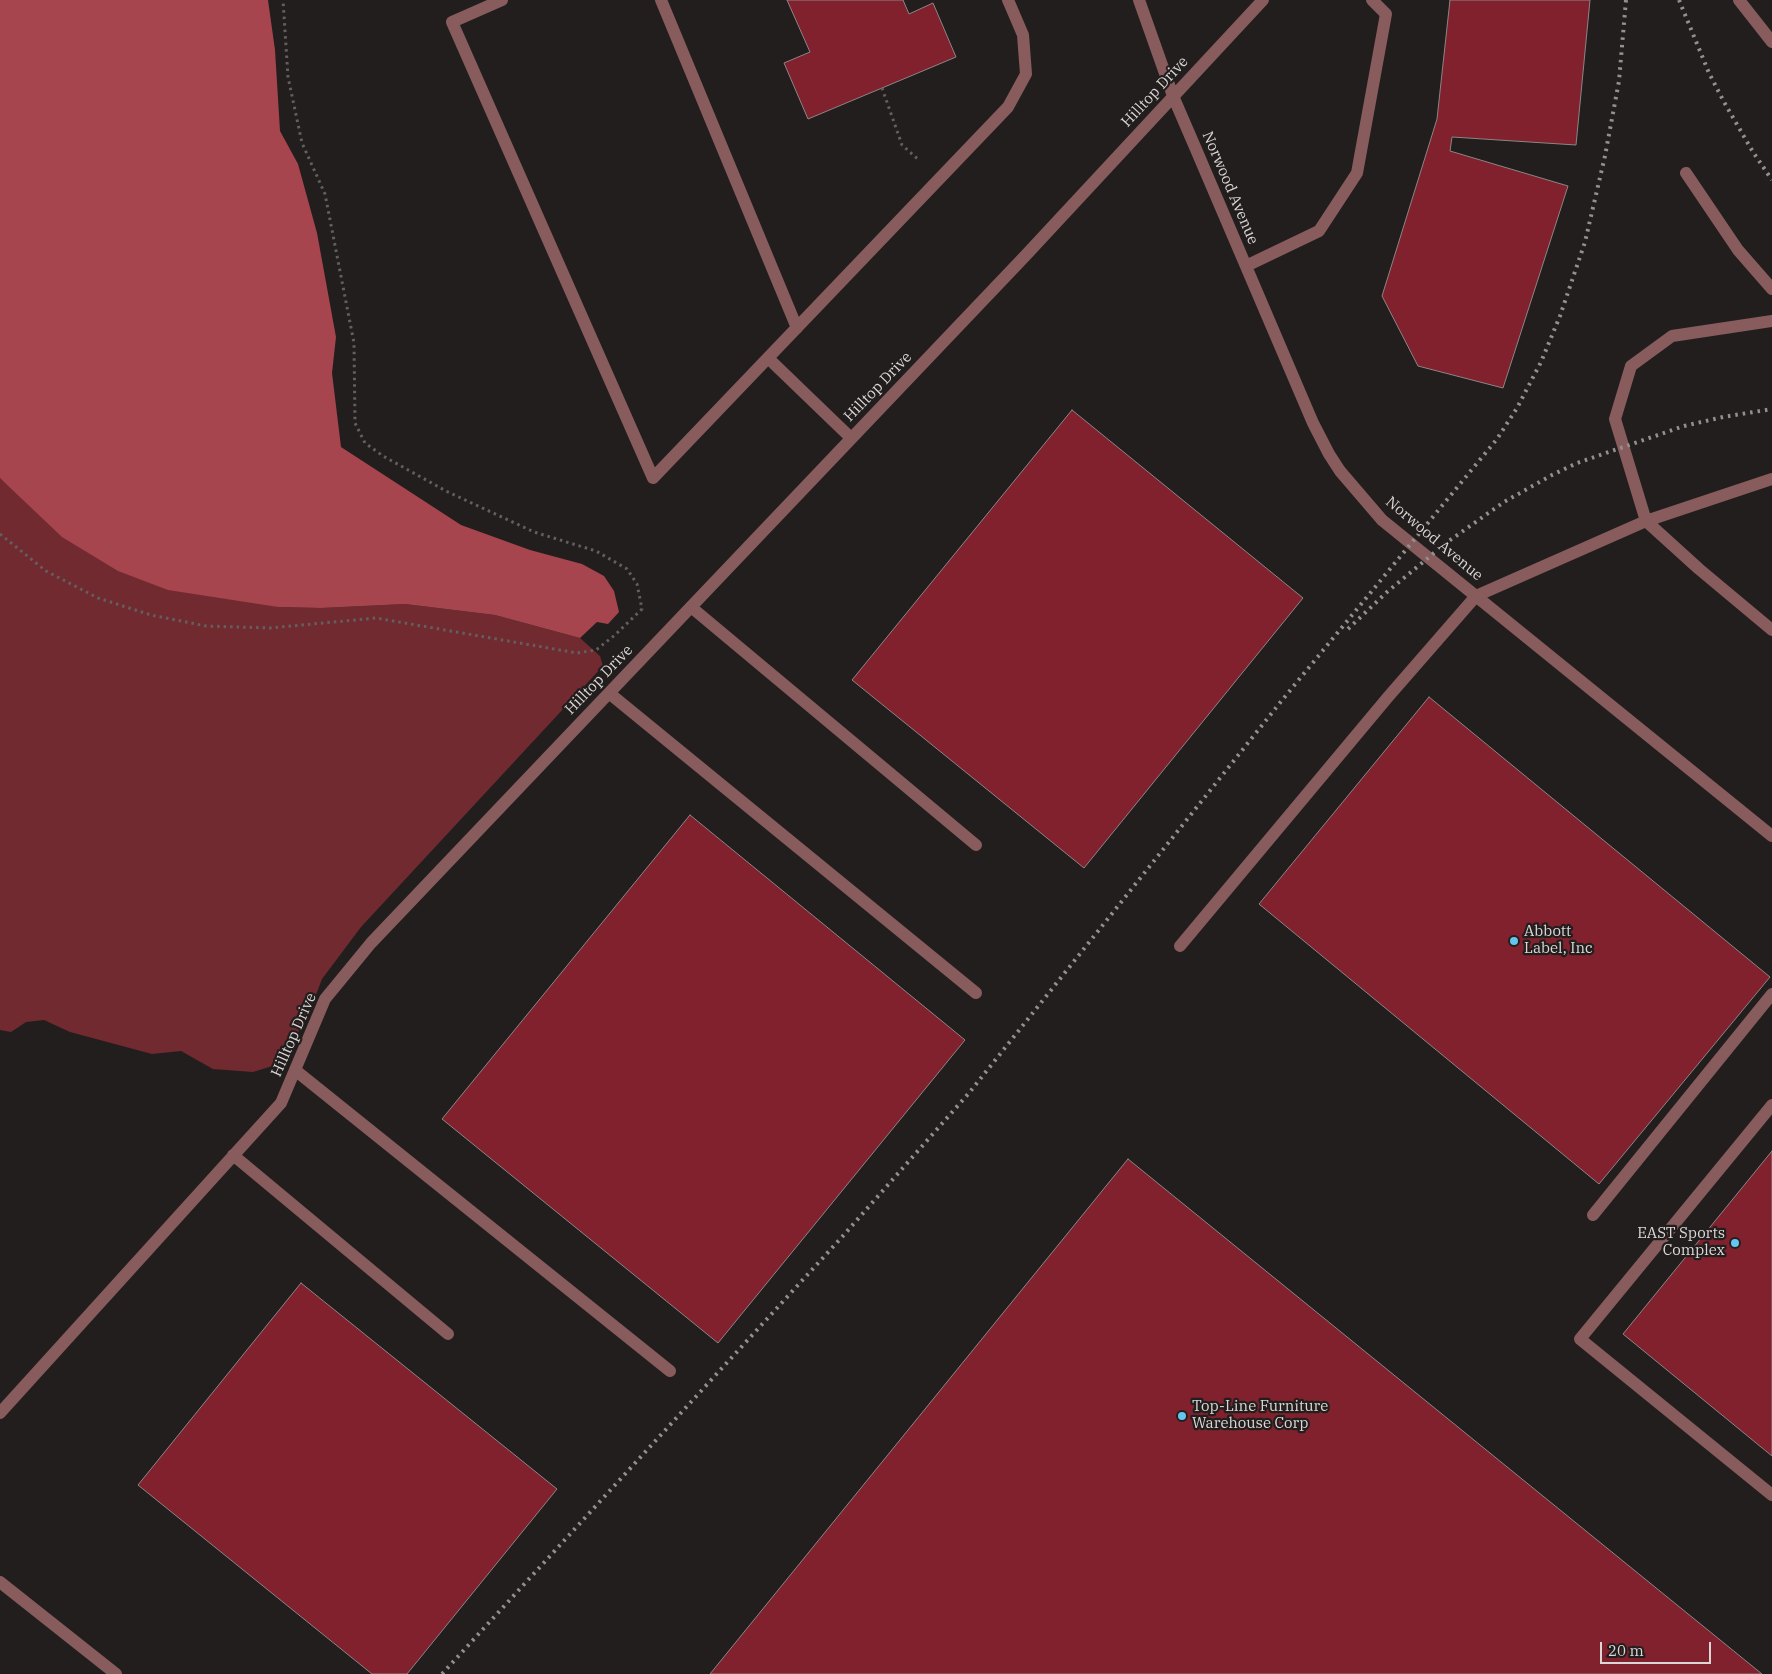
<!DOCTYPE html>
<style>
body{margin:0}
#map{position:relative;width:1772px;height:1674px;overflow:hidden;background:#231e1e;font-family:"IBM Plex Serif",serif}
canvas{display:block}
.scale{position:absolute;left:1600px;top:1642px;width:111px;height:22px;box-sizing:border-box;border:2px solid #dbd7d7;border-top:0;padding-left:6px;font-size:15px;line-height:18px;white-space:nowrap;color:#dbd7d7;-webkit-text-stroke:4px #231e1e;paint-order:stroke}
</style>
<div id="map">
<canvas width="1772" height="1674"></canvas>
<div class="scale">20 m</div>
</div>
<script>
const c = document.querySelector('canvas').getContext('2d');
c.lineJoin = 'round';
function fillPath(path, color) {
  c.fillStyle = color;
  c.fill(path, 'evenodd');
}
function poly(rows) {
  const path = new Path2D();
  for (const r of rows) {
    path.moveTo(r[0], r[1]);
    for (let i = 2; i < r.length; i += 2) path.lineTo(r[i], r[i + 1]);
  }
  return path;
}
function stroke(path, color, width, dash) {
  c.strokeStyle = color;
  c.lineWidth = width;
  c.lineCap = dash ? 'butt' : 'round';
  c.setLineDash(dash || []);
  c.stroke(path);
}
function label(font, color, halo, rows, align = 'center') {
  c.font = font + ' "IBM Plex Serif",serif';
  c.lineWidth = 4.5;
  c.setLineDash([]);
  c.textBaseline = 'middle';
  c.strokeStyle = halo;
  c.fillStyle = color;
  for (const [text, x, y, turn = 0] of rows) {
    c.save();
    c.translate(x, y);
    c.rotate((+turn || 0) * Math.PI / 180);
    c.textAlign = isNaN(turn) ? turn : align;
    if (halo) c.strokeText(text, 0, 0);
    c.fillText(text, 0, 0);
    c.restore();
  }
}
fillPath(poly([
 [0,478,2,480,278,607,321,608,405,604,495,615,580,638,600,656,603,666,361,927,322,979,309,1013,282,1063,253,1072,213,1069,181,1051,152,1054,70,1032,44,1020,26,1022,11,1032,0,1030]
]), '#712a30');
fillPath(poly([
 [0,0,268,0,275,50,280,131,298,164,317,233,336,337,332,373,341,447,461,525,530,550,582,564,604,576,614,591,619,612,608,624,597,622,580,638,495,615,405,604,321,608,278,607,168,590,118,571,62,537,2,480,0,478]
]), '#a6454d');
const building = poly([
 [787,0,903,0,909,14,933,3,956,57,808,119,784,63,810,52,787,0],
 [1450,0,1590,0,1576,145,1452,137,1450,151,1568,186,1503,388,1418,366,1382,296,1437,119,1450,0],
 [1072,410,1303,598,1084,868,852,680,1072,410],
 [1429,697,1770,977,1599,1184,1259,904,1429,697],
 [690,815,965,1040,718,1343,442,1119,690,815],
 [1772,1151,1772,1456,1623,1334,1772,1151],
 [1128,1159,1762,1674,710,1674,1128,1159],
 [301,1283,557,1489,407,1674,372,1674,138,1485,301,1283]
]);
fillPath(building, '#80212d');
stroke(building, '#8c8686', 1);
stroke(poly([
 [882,88,902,145,920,161],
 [0,534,46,571,98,598,151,615,206,626,270,628,376,618,577,653,596,650,615,635,642,609,637,584,627,569,596,551,534,532,446,491,383,456,365,443,355,423,354,343,325,194,302,143,288,77,283,0]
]), '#645f5f', 3, [2.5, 4]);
stroke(poly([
 [502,0,452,22,653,478,1008,107,1026,74,1023,35,1008,0],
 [661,0,797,328],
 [1139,0,1173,96,1195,147,1313,423,1329,454,1340,471,1382,520,1772,836],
 [1739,0,1772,42],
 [1686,173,1738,250,1772,289],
 [1246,266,1319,231,1357,173,1386,14,1372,0],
 [1772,321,1672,336,1631,366,1615,419,1646,521,1699,569,1772,630],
 [768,358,851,438],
 [691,607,976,845],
 [609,693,976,993],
 [1180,946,1388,697,1476,596,1646,521,1772,479],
 [295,1070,670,1371],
 [1772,1105,1580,1339,1772,1495],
 [233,1155,448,1334],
 [1593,1215,1772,994],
 [0,1413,281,1103,325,999,371,943,1026,255,1263,0],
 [0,1582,116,1674]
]), '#885c5d', 12);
stroke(poly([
 [1679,0,1709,73,1724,102,1753,152,1772,180],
 [1348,629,1387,592,1446,543,1504,502,1552,475,1577,463,1684,426,1723,417,1772,409],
 [442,1674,842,1237,969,1093,1283,699,1497,439,1517,408,1541,362,1560,316,1585,242,1605,156,1619,81,1626,0]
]), '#949090', 4, [2.5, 5]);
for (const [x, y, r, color] of [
 [1514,941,5,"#64c5ee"],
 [1735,1243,5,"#64c5ee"],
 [1182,1416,5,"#64c5ee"]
]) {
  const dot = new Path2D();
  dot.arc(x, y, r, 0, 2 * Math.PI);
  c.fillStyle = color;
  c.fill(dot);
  stroke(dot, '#231e1e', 2);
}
label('15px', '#dbd7d7', '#231e1e', [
 ["Hilltop Drive",1155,92,-47],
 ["Norwood Avenue",1230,188,67],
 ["Hilltop Drive",878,387,-46],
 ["Norwood Avenue",1434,539,40],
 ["Hilltop Drive",599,680,-46],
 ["Hilltop Drive",294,1035,-66]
]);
label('15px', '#dbd7d7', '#231e1e', [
 ["Abbott",1524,932],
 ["Label, Inc",1524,949],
 ["EAST Sports",1725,1234,"right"],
 ["Complex",1725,1251,"right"],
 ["Top-Line Furniture",1192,1407],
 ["Warehouse Corp",1192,1424]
], 'left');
</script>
